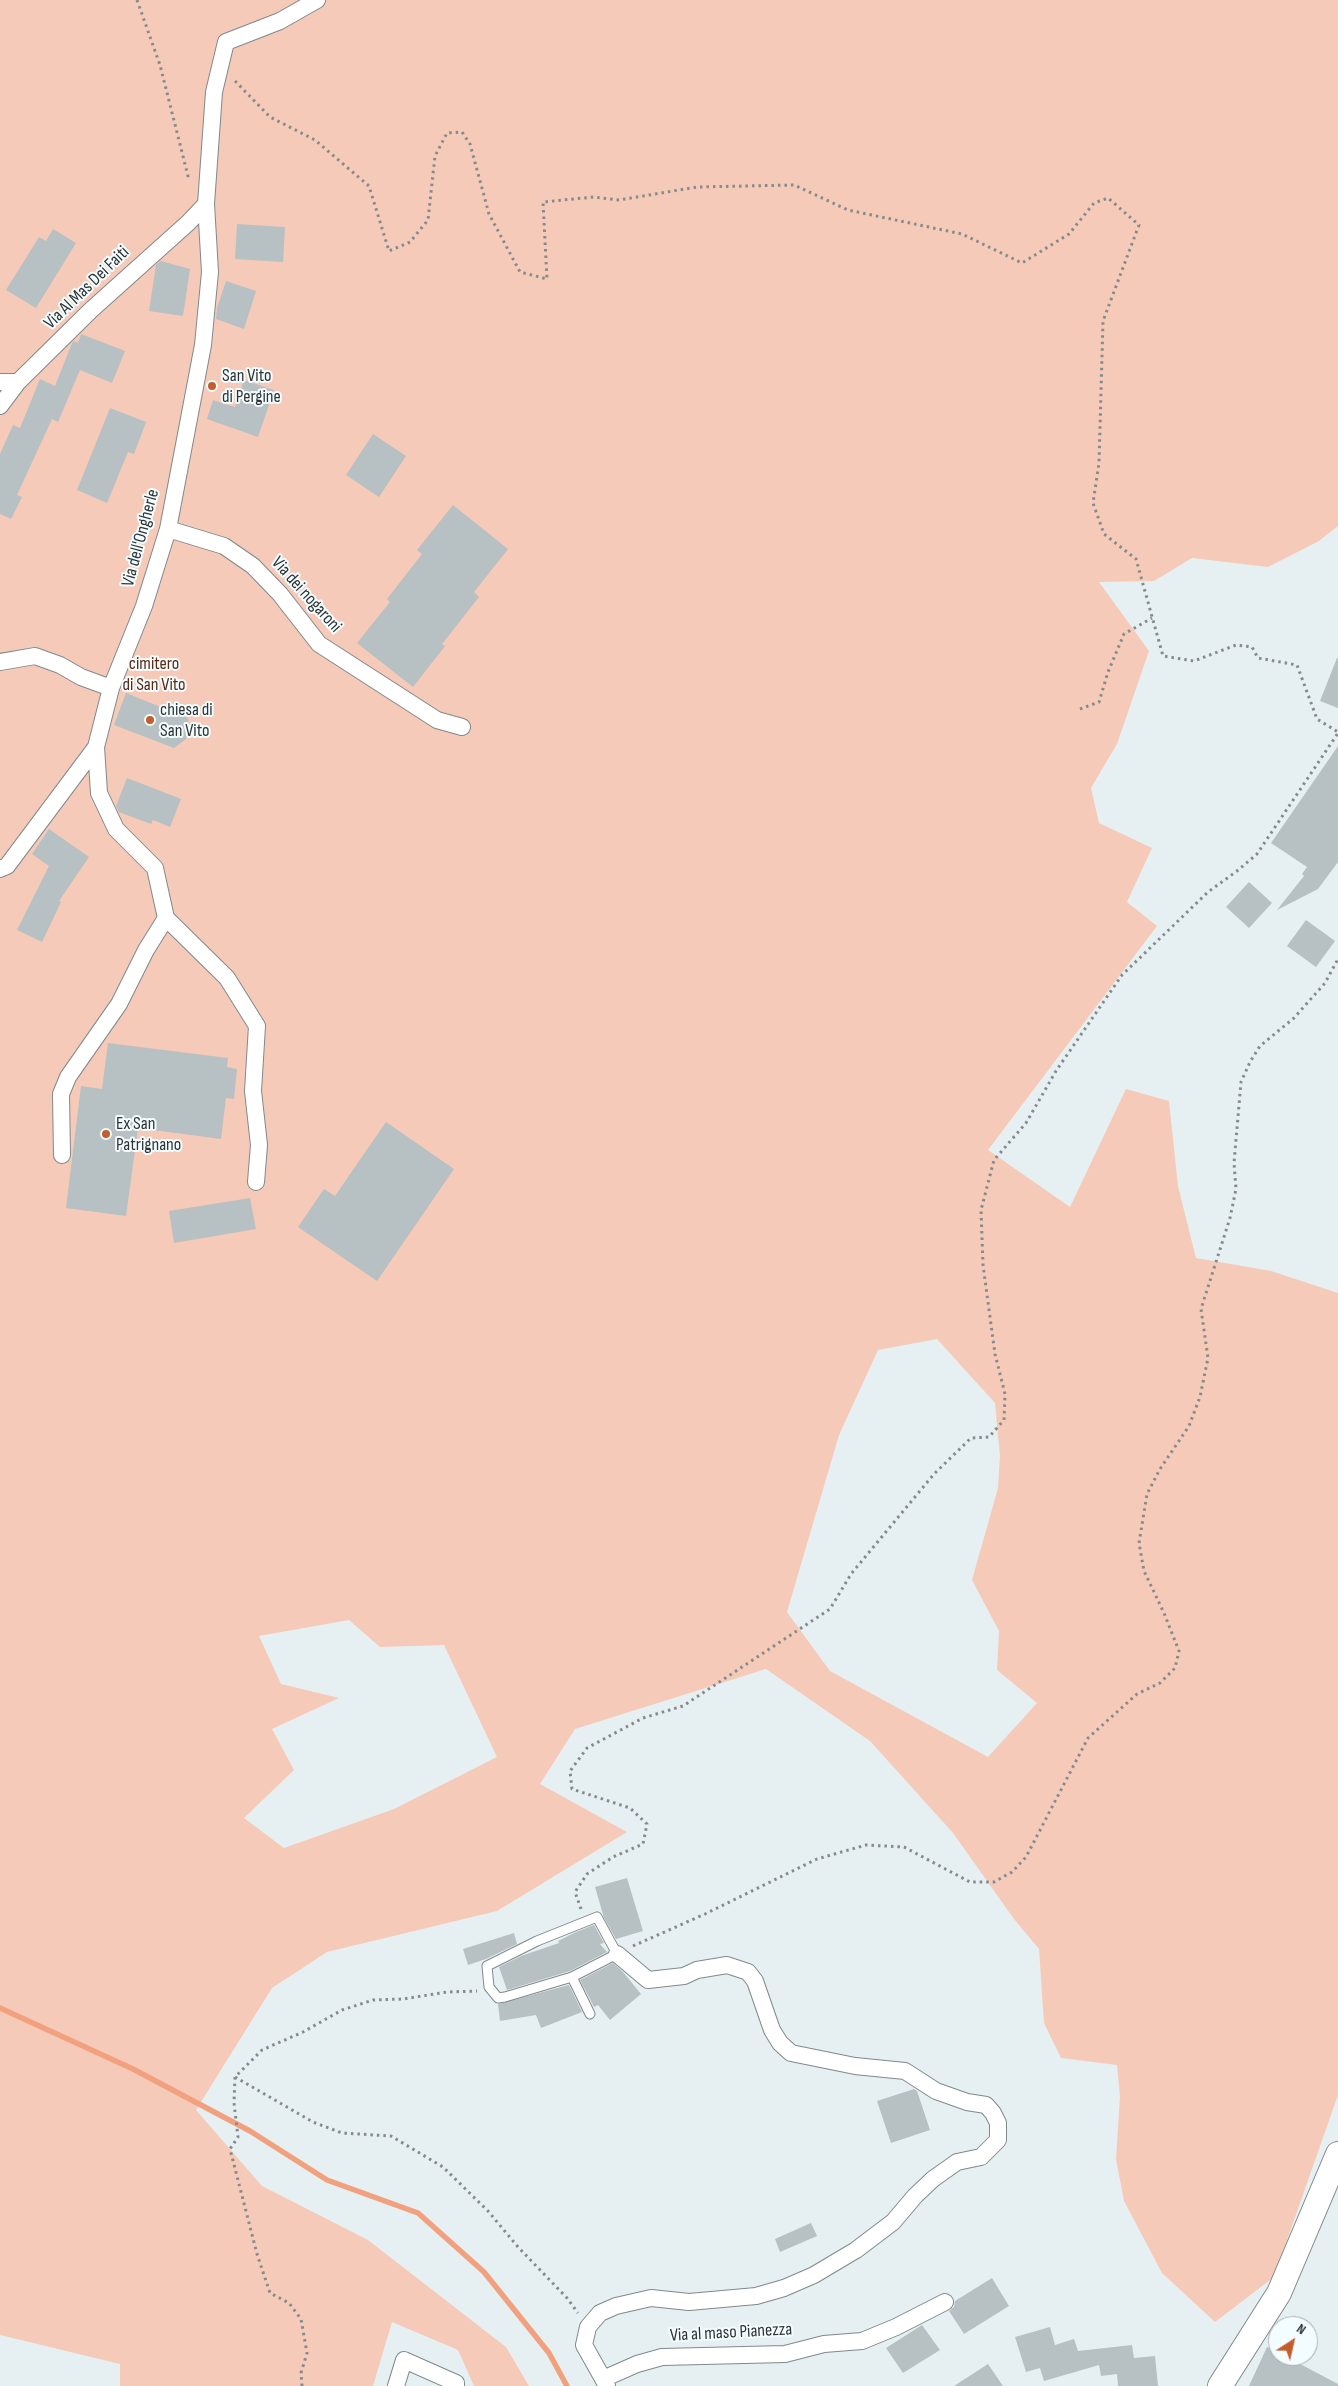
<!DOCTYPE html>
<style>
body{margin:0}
#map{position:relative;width:1338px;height:2386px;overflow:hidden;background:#e6f0f2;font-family:"Sofia Sans Condensed",sans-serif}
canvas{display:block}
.north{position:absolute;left:1268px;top:2316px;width:50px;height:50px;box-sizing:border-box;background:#f3fdff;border:1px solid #a5acae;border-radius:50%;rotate:35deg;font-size:14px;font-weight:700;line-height:20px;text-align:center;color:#2f3334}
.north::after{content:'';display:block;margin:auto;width:18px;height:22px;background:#c35d2e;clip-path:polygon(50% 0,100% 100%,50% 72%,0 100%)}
</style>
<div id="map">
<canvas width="1338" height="2386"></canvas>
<div class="north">N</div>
</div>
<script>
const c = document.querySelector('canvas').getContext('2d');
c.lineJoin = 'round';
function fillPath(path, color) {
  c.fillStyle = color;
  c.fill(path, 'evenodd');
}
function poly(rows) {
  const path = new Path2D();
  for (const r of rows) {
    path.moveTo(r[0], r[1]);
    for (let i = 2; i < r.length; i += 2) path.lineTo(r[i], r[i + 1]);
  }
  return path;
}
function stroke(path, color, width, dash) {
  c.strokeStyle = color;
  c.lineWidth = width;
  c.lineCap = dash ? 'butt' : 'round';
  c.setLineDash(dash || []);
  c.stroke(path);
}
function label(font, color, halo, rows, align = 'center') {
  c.font = font + ' "Sofia Sans Condensed",sans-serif';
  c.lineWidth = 4;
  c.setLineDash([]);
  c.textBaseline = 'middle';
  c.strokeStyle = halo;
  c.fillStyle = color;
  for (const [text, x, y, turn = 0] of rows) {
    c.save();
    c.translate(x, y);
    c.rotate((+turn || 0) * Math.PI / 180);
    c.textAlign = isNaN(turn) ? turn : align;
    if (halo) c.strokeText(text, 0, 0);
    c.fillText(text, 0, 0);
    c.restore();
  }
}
fillPath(poly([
 [0,0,1338,0,1338,526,1319,541,1268,567,1192,558,1154,581,1099,582,1149,651,1117,744,1091,788,1099,823,1152,848,1127,902,1157,926,988,1150,1070,1207,1126,1089,1169,1101,1178,1186,1196,1258,1271,1271,1338,1293,1338,2095,1274,2277,1215,2322,1162,2273,1124,2201,1116,2159,1120,2097,1117,2065,1061,2058,1044,2023,1039,1949,1014,1919,953,1833,870,1741,766,1669,575,1729,540,1784,627,1832,497,1911,327,1952,272,1988,196,2110,262,2186,368,2240,506,2347,529,2386,474,2386,458,2350,392,2322,373,2386,120,2386,120,2364,0,2335],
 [937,1339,995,1403,1000,1456,998,1488,972,1580,999,1631,997,1670,1037,1703,988,1757,830,1671,787,1612,839,1435,878,1350],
 [349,1620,380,1647,444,1645,497,1757,394,1809,284,1848,244,1818,294,1770,272,1729,339,1698,281,1684,259,1636]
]), '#f6cab8');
stroke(poly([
 [0,2008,133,2069,250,2131,327,2180,418,2213,484,2272,549,2353,567,2386]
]), '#f2a17f', 5.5);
fillPath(poly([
 [237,224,285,227,283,262,235,259],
 [53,229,76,243,36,308,6,290,39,237,46,241],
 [161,261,190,269,183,316,149,311,156,265],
 [226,281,256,291,244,329,216,319,217,308],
 [81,334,125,351,112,383,80,370,58,422,52,419,17,495,22,497,11,519,0,514,0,454,13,425,20,428,40,379,55,386,72,343,74,341,78,343],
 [244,380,274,390,258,437,207,419,213,400,235,407],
 [110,408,146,422,134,454,128,452,107,503,77,490],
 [373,434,406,456,379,497,346,475],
 [453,505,508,549,474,592,479,597,442,644,445,646,413,687,357,643,390,602,387,599,422,554,417,550],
 [1337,658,1338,658,1338,708,1320,701],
 [126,693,188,718,189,729,186,739,174,748,114,725],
 [1338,746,1338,862,1318,889,1277,910,1304,876,1302,874,1307,867,1271,843],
 [127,778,181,799,170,827,153,820,151,824,119,812,116,806],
 [49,829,89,857,59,901,61,902,42,942,17,930,49,866,32,854],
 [1249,882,1272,903,1249,928,1226,907],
 [1306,920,1335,941,1316,967,1287,946],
 [108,1043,228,1058,227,1067,237,1069,234,1099,226,1098,221,1139,138,1128,126,1216,66,1208,81,1086,102,1089],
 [386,1122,454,1169,377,1281,298,1227,324,1189,335,1196],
 [250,1198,256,1229,174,1243,169,1211],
 [627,1878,643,1931,616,1939,604,1918,595,1887],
 [594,1925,604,1943,600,1944,607,1952,570,1971,507,1990,499,1967,521,1956,559,1943,558,1941,576,1932],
 [514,1933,517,1944,486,1959,468,1965,463,1949],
 [613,1963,623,1972,641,1994,610,2020,598,2005,594,2007,580,1980],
 [569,1985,582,2012,541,2028,536,2015,500,2021,498,2004],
 [914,2089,917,2091,930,2130,891,2143,877,2101],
 [811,2223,817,2236,780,2252,775,2239],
 [992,2278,1009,2306,964,2334,949,2311,954,2307,955,2301],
 [922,2325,940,2350,903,2373,886,2348],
 [1050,2327,1055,2345,1074,2339,1078,2351,1132,2345,1134,2358,1155,2356,1158,2386,1118,2386,1117,2374,1101,2376,1099,2365,1044,2381,1040,2368,1026,2372,1015,2337],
 [1267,2347,1278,2352,1278,2356,1285,2356,1338,2384,1338,2386,1249,2386],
 [988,2364,1003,2386,954,2386]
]), '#b7c0c2');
const service = poly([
 [597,1917,617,1954,572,1977,505,1997,498,1998,489,1987,487,1966,537,1941,597,1917],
 [572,1977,590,2014]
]);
const minor = poly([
 [0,382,18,382],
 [0,406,18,382,91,310,188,223,206,204],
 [168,529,224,546,253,566,280,594,319,644,437,720,462,727],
 [0,662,35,656,60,665,81,677,111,688],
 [96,747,99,793,116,829,155,868,166,918],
 [0,869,7,866,96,747,111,688,144,606,168,529,203,345,210,272,206,204,214,92,226,42,280,21,317,0],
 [166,918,227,978,257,1026,253,1091,259,1145,256,1182],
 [62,1155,61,1094,68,1077,119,1004,146,950,166,918],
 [603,2379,637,2364,662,2357,785,2354,824,2344,862,2341,896,2327,945,2302],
 [396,2386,404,2360,456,2383,456,2386],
 [607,2386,584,2345,588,2327,600,2313,616,2306,651,2298,689,2302,756,2296,784,2288,814,2275,856,2250,893,2222,915,2196,933,2179,957,2162,981,2157,998,2140,998,2123,993,2113,986,2105,967,2102,936,2091,905,2071,855,2066,791,2053,780,2043,772,2030,755,1981,748,1972,727,1965,697,1970,684,1976,648,1980,617,1954]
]);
const secondary = poly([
 [1220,2386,1279,2293,1338,2154]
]);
stroke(service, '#80898b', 11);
stroke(minor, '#80898b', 18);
stroke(secondary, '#80898b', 26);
stroke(poly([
 [137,0,160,65,189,180],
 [235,81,270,117,315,140,369,186,389,251,410,242,428,220,435,156,447,133,462,132,470,144,489,214,520,272,547,279,543,202,594,197,619,200,697,187,794,185,848,210,962,234,1022,263,1069,234,1094,203,1108,198,1139,225,1103,321,1099,463,1093,503,1104,534,1136,559,1163,656,1194,661,1236,645,1252,647,1258,658,1297,665,1317,719,1338,732],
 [1080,709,1099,702,1108,672,1124,634,1152,618],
 [581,1909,575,1892,587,1874,613,1857,643,1844,647,1824,630,1808,572,1789,570,1771,587,1748,643,1718,683,1706,830,1609,851,1574,934,1474,971,1438,989,1437,1004,1420,1005,1394,995,1354,983,1265,981,1210,994,1160,1026,1123,1056,1071,1122,975,1208,892,1237,871,1257,854,1338,733],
 [633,1946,705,1914,817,1859,866,1845,904,1847,970,1882,994,1882,1012,1872,1026,1857,1088,1738,1137,1694,1160,1683,1175,1668,1179,1651,1164,1613,1144,1571,1139,1543,1147,1494,1160,1469,1189,1426,1200,1397,1208,1358,1201,1309,1230,1218,1236,1189,1234,1163,1241,1082,1250,1062,1260,1046,1294,1018,1325,983,1338,959],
 [235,2077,313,2122,342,2133,391,2136,443,2167,488,2211,518,2247,567,2298,578,2313],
 [302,2386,301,2373,307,2353,301,2319,289,2303,270,2293,257,2254,230,2149,238,2137,234,2103,235,2077,262,2050,303,2032,342,2010,373,2000,403,1999,447,1992,477,1991]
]), '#858b8d', 3, [2.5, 4]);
stroke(service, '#fff', 9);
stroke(minor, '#fff', 16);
stroke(secondary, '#fff', 24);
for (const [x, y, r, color] of [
 [212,386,5,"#c35d2e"],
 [150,720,5,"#c35d2e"],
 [106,1134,5,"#c35d2e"]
]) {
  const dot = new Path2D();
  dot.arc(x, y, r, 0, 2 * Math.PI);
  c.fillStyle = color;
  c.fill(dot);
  stroke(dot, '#f3fdff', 2);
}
label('18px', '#2f3334', '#f3fdff', [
 ["Via Al Mas Dei Faiti",87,288,-44],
 ["Via dell'Ongherle",141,538,-75],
 ["Via dei nogaroni",306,595,48],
 ["Via al maso Pianezza",731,2333,-3]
]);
label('18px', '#2f3334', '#f3fdff', [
 ["San Vito",222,376],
 ["di Pergine",222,397],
 ["chiesa di",160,710],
 ["San Vito",160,731],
 ["Ex San",116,1124],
 ["Patrignano",116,1145]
], 'left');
label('18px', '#5c2911', '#f3fdff', [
 ["cimitero",154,664],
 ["di San Vito",154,685]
]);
</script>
